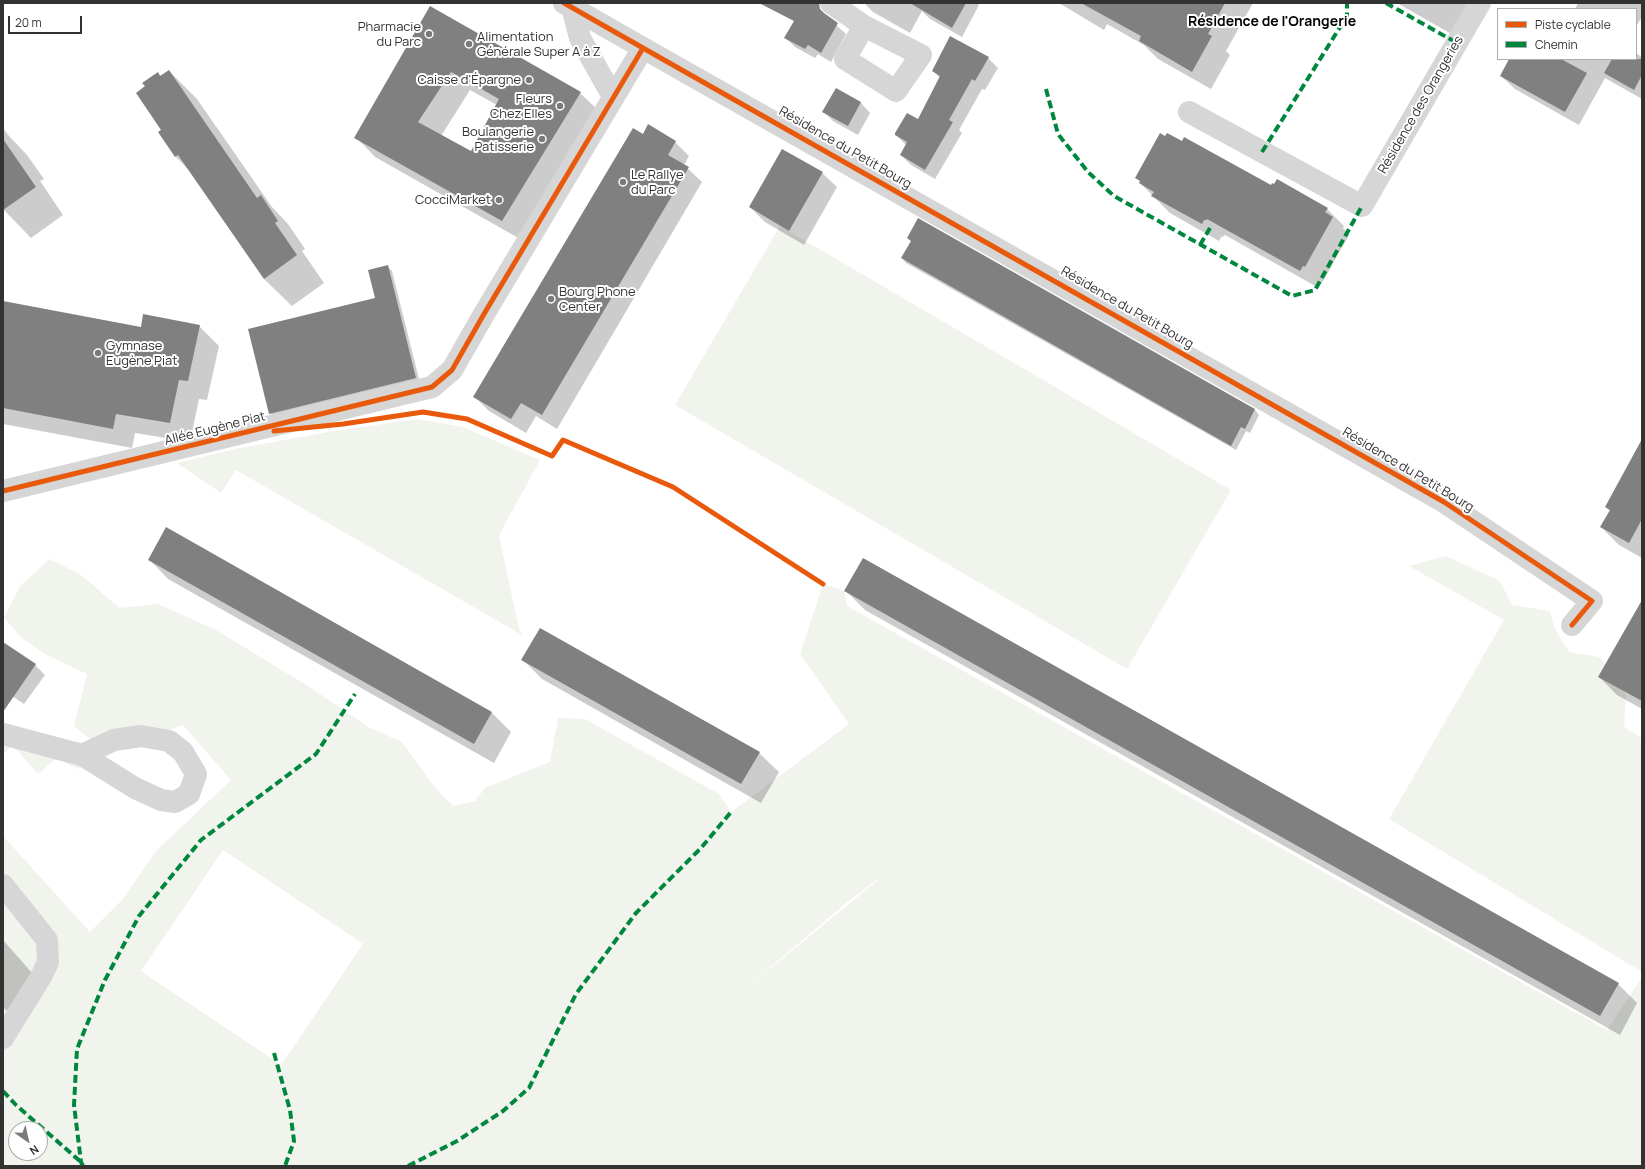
<!DOCTYPE html>
<meta charset="utf-8">
<style>
body{margin:0}
#map{position:relative;width:1645px;height:1169px;overflow:hidden;background:#fff;font-family:Manrope,sans-serif}
canvas{display:block}
.frame{position:absolute;inset:0;border:4px solid #323232;pointer-events:none}
.legend{position:absolute;left:1497px;top:8px;width:140px;height:52px;box-sizing:border-box;background:#fff;border:1px solid #adadad;margin:0;padding:5px 7px;list-style:none;font-size:12px;color:#323232}
.legend li{display:flex;align-items:center;gap:8px;height:20px}
.legend b{width:20px;border:1px solid #adadad}
.north{position:absolute;left:8px;top:1121px;width:40px;height:40px;box-sizing:border-box;background:#fff;border:1px solid #adadad;border-radius:50%;rotate:146deg;font-size:11px;font-weight:700;line-height:16px;text-align:center;color:#323232}
.north::after{content:'';display:block;margin:auto;width:14px;height:18px;background:#7a7a7a;clip-path:polygon(50% 0,100% 100%,50% 72%,0 100%)}
.scale{position:absolute;left:8px;top:16px;width:74px;height:18px;box-sizing:border-box;border:2px solid #323232;border-top:0;padding-left:5px;font-size:12px;line-height:14px;white-space:nowrap;color:#323232;-webkit-text-stroke:3px #fff;paint-order:stroke}
</style>
<div id="map">
<canvas width="1645" height="1169"></canvas>
<div class="frame"></div>
<ul class="legend">
<li><b style="height:5px;background:#e8590c"></b>Piste cyclable</li>
<li><b style="height:5px;background:#00873e"></b>Chemin</li>
</ul>
<div class="north">N</div>
<div class="scale">20 m</div>
</div>
<script>
const c = document.querySelector('canvas').getContext('2d');
c.lineJoin = 'round';
function fillPath(path, color) {
  c.fillStyle = color;
  c.fill(path, 'evenodd');
}
function poly(rows) {
  const path = new Path2D();
  for (const r of rows) {
    path.moveTo(r[0], r[1]);
    for (let i = 2; i < r.length; i += 2) path.lineTo(r[i], r[i + 1]);
  }
  return path;
}
function stroke(path, color, width, dash) {
  c.strokeStyle = color;
  c.lineWidth = width;
  c.lineCap = dash ? 'butt' : 'round';
  c.setLineDash(dash || []);
  c.stroke(path);
}
function label(font, color, halo, rows, align = 'center') {
  c.font = font + ' Manrope,sans-serif';
  c.lineWidth = 4;
  c.setLineDash([]);
  c.textBaseline = 'middle';
  c.strokeStyle = halo;
  c.fillStyle = color;
  for (const [text, x, y, turn = 0] of rows) {
    c.save();
    c.translate(x, y);
    c.rotate((+turn || 0) * Math.PI / 180);
    c.textAlign = isNaN(turn) ? turn : align;
    if (halo) c.strokeText(text, 0, 0);
    c.fillText(text, 0, 0);
    c.restore();
  }
}
fillPath(poly([
 [780,226,1231,490,1127,669,675,405],
 [417,419,463,427,540,460,499,535,518,625,522,635,236,470,221,493,177,463,235,449,334,431],
 [1446,556,1500,581,1512,605,1550,611,1554,627,1569,652,1600,657,1626,695,1624,727,1642,738,1642,972,1389,819,1504,620,1409,566],
 [50,559,81,575,120,608,158,604,216,630,308,686,370,728,402,742,436,789,453,806,475,801,485,788,550,762,558,718,585,719,719,794,731,812,849,724,800,654,823,584,844,591,847,606,1607,1030,1642,977,1642,1166,3,1166,3,836,90,932,122,900,156,851,231,780,183,725,98,755,85,766,77,769,57,758,38,774,13,746,3,754,3,732,97,745,74,726,87,674,47,655,19,636,4,617,21,585],
 [223,850,363,944,281,1065,141,971],
 [878,879,878,880,744,990,846,903],
 [16,1129,40,1129,40,1153,16,1153]
]), '#f1f4ed');
fillPath(poly([
 [864,3,977,3,979,5,962,37,930,19,922,11,910,33,873,12],
 [1059,3,1253,3,1226,51,1230,55,1211,89,1158,59,1144,45,1107,24,1104,30],
 [1397,3,1477,3,1455,36],
 [1578,3,1642,3,1642,17,1636,27,1636,9,1575,9],
 [430,7,580,93,600,112,522,240,375,157,356,137],
 [470,90,497,105,471,153,441,136],
 [836,25,846,34,831,62,818,54,815,58,795,47,786,38],
 [1636,53,1642,57,1642,99,1605,78,1579,125,1515,89,1501,76,1510,59,1636,59],
 [988,58,998,68,985,90,982,89,959,130,962,133,935,179,911,165,901,155,906,145,896,135,918,120,940,78,933,71],
 [169,71,197,99,272,207,288,224,305,249,302,251,324,283,292,306,264,279,189,170,175,156,162,130,146,87,158,74,161,76],
 [836,89,861,103,870,113,858,135,833,121,823,111],
 [3,128,9,136,27,155,44,179,40,181,63,215,31,238,3,209],
 [643,135,675,142,689,156,684,165,702,182,557,429,536,416,526,433,489,411,475,397],
 [822,173,837,187,804,245,765,222,750,207],
 [1140,183,1272,186,1327,209,1344,226,1343,228,1349,235,1322,283,1320,282,1317,287,1225,235,1223,237,1222,236,1219,241,1170,213],
 [919,220,1255,410,1259,415,1250,433,1246,431,1236,450,906,263,902,258,912,242,908,238],
 [388,267,392,271,420,383,275,418,270,413,376,299],
 [3,302,141,328,199,326,219,346,207,400,199,399,190,442,135,433,132,448,3,424],
 [1642,454,1642,558,1619,545,1601,527,1610,511,1606,507],
 [149,559,492,713,511,732,494,763,168,579],
 [846,591,1618,984,1637,1003,1620,1035,865,610],
 [1642,624,1642,709,1617,695,1599,677],
 [3,643,35,665,45,675,24,704,3,690],
 [523,660,759,753,779,772,761,803,542,679],
 [3,940,40,982,8,1012,3,1007]
]), '#0003');
fillPath(poly([
 [759,3,819,3,820,9,824,13,838,23,821,53,808,45,805,49,784,38,794,21],
 [910,3,966,3,952,28],
 [1081,3,1225,3,1208,34,1212,36,1192,72,1139,41,1141,36],
 [430,6,581,92,502,221,354,138],
 [451,72,499,99,471,151,418,122],
 [950,36,989,57,975,81,972,79,949,120,953,122,925,170,900,155,907,142,895,135,895,133,907,113,918,119,940,76,932,71],
 [1509,59,1561,59,1587,73,1565,112,1500,76],
 [1612,59,1642,59,1642,75,1634,90,1604,73],
 [169,70,257,198,261,195,278,221,275,223,297,255,264,279,178,155,175,157,158,132,161,130,136,93,145,86,142,83,158,72,160,76],
 [836,88,861,102,848,126,822,112],
 [648,124,676,141,668,155,689,167,542,415,521,403,511,419,473,397,633,128,643,134],
 [1160,133,1165,136,1167,133,1182,141,1184,137,1271,185,1272,183,1274,184,1277,179,1328,208,1325,212,1333,217,1305,267,1303,266,1300,271,1207,219,1206,220,1204,220,1202,224,1151,196,1154,192,1139,183,1140,181,1135,178],
 [3,139,36,187,3,210],
 [782,149,823,172,789,231,749,207],
 [918,218,1255,409,1245,429,1241,427,1231,446,901,258,911,241,907,238],
 [388,265,416,378,269,414,248,329,375,298,368,270],
 [3,301,141,327,143,314,200,325,188,381,179,380,170,423,116,414,113,429,3,408],
 [1642,439,1642,519,1629,543,1600,527,1610,510,1605,507],
 [166,527,492,712,474,744,148,560],
 [863,558,1619,983,1600,1016,844,591],
 [1642,600,1642,701,1598,677],
 [540,628,760,752,741,784,521,660],
 [3,642,36,664,3,712]
]), '#808080');
stroke(poly([
 [831,3,864,26,921,55,896,91,845,59,864,26],
 [572,7,580,38,613,97],
 [643,48,1444,502,1592,601,1572,625],
 [1189,112,1362,206,1480,3],
 [3,491,432,387,452,370,484,314,643,48,564,3],
 [3,734,82,755,135,788,161,800,175,802,189,794,196,774,183,752,169,741,141,736,114,740,82,755],
 [3,885,47,940,48,962,42,975,3,1038]
]), '#d6d6d6', 22);
stroke(poly([
 [1386,3,1457,43],
 [1046,89,1058,134,1088,172,1114,196,1292,296,1315,290,1362,206],
 [1262,152,1347,16,1347,3],
 [1200,245,1210,228],
 [274,1053,290,1110,294,1141,285,1166],
 [3,1091,16,1105,81,1162],
 [83,1166,81,1162,74,1105,77,1049,105,980,139,916,201,840,316,754,355,694],
 [408,1166,457,1141,503,1111,529,1088,576,994,636,913,701,848,731,812]
]), '#00873e', 4, [8, 4]);
stroke(poly([
 [643,48,1444,502,1592,601,1572,625],
 [274,431,343,424,423,412,467,419,552,456,563,440,673,487,823,584],
 [3,491,432,387,452,370,484,314,643,48,564,3]
]), '#e8590c', 5);
for (const [x, y, r, color] of [
 [429,34,4,"#7a7a7a"],
 [469,44,4,"#7a7a7a"],
 [529,80,4,"#7a7a7a"],
 [560,106,4,"#7a7a7a"],
 [542,139,4,"#7a7a7a"],
 [623,182,4,"#7a7a7a"],
 [499,200,4,"#7a7a7a"],
 [551,299,4,"#7a7a7a"],
 [98,353,4,"#7a7a7a"]
]) {
  const dot = new Path2D();
  dot.arc(x, y, r, 0, 2 * Math.PI);
  c.fillStyle = color;
  c.fill(dot);
  stroke(dot, '#fff', 1.5);
}
label('13px', '#323232', '#fff', [
 ["Pharmacie",421,27],
 ["du Parc",421,42],
 ["Alimentation",477,37,"left"],
 ["Générale Super A à Z",477,52,"left"],
 ["Caisse d'Épargne",521,80],
 ["Fleurs",552,99],
 ["Chez Elles",552,114],
 ["Boulangerie",534,132],
 ["Patisserie",534,147],
 ["Le Rallye",631,175,"left"],
 ["du Parc",631,190,"left"],
 ["CocciMarket",491,200],
 ["Bourg Phone",559,292,"left"],
 ["Center",559,307,"left"],
 ["Gymnase",106,346,"left"],
 ["Eugène Piat",106,361,"left"]
], 'right');
label('13px', '#323232', '#fff', [
 ["Résidence des Orangeries",1421,105,-60],
 ["Résidence du Petit Bourg",845,148,30],
 ["Résidence du Petit Bourg",1127,308,30],
 ["Allée Eugène Piat",215,429,-14],
 ["Résidence du Petit Bourg",1408,470,31]
]);
label('bold 14px', '#000', '#fff', [
 ["Résidence de l'Orangerie",1272,22]
]);
</script>
